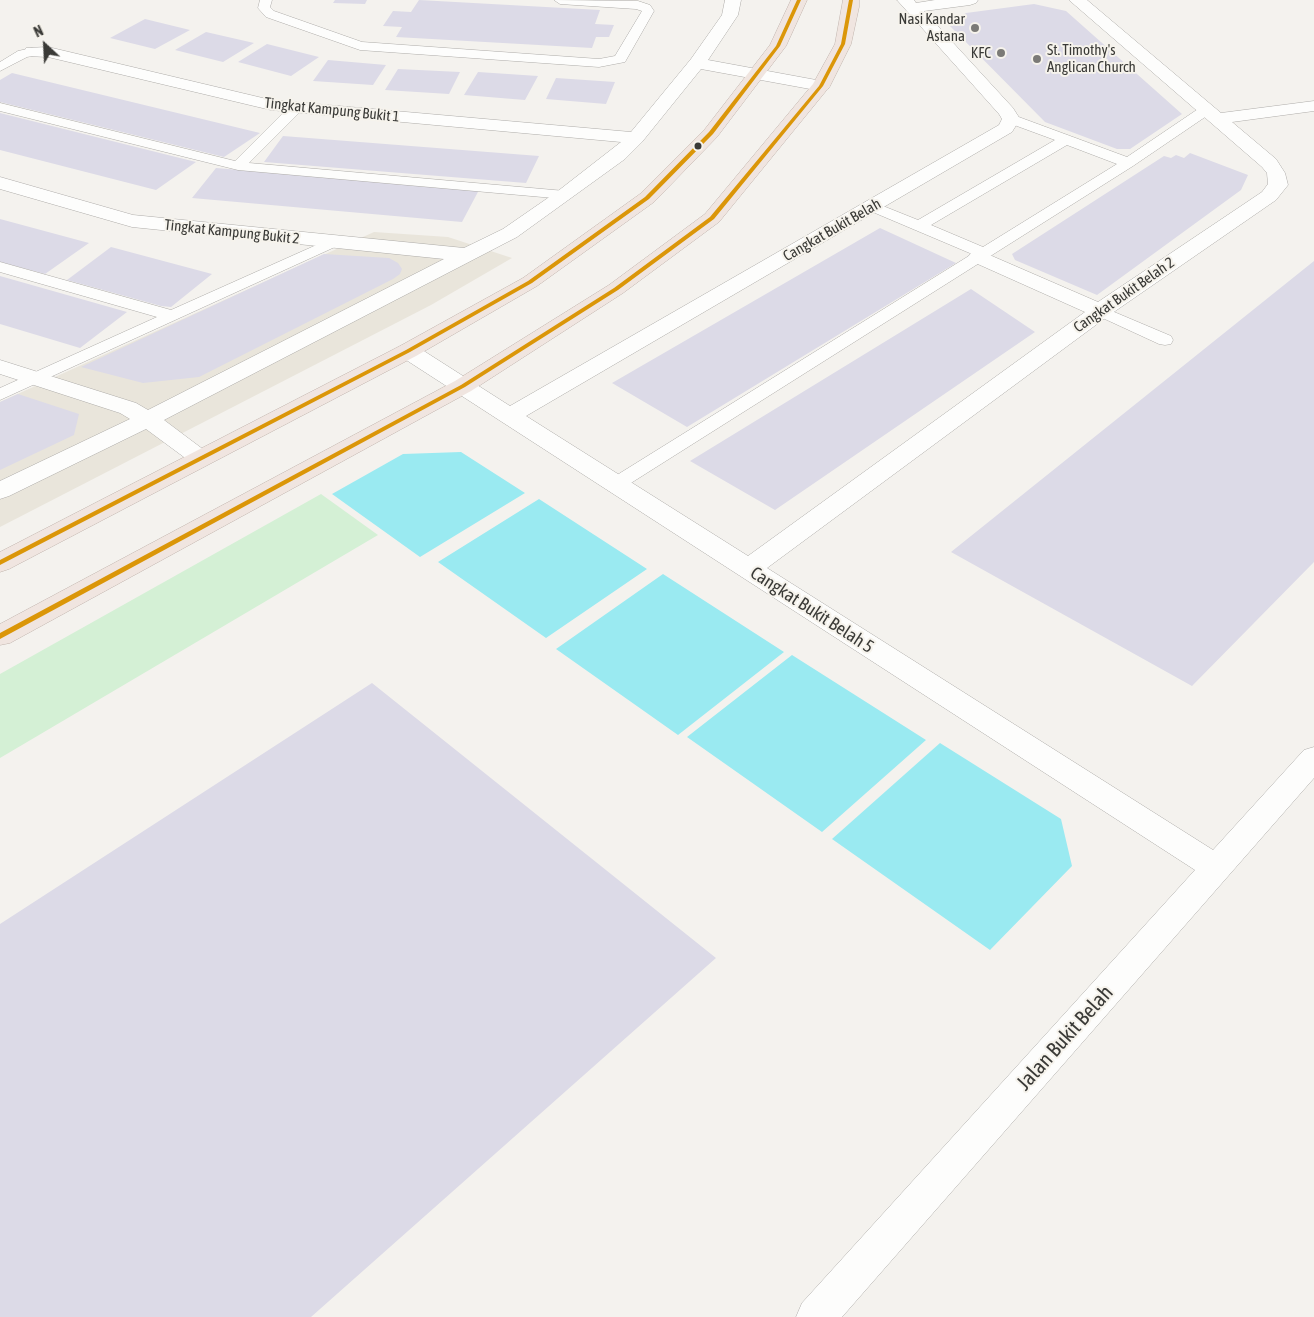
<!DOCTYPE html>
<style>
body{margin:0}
#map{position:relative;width:1314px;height:1317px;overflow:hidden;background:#f4f2ee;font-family:"Asap Condensed",sans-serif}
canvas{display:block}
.north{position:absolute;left:20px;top:20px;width:50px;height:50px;-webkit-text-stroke:4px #f6f3ec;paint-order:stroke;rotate:335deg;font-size:14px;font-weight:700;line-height:20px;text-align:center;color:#3a3a37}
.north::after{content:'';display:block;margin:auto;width:18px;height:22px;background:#3a3a37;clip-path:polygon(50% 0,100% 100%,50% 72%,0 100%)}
</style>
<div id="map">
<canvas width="1314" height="1317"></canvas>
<div class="north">N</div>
</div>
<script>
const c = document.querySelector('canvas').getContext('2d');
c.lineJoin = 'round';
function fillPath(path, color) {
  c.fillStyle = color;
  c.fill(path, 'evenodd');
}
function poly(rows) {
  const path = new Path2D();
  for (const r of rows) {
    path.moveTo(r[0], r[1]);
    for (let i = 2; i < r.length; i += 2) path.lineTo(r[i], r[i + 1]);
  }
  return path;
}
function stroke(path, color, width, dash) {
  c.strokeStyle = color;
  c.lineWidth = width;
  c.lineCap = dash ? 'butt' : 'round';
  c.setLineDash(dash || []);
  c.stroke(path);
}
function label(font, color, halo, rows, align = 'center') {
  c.font = font + ' "Asap Condensed",sans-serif';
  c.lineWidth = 4;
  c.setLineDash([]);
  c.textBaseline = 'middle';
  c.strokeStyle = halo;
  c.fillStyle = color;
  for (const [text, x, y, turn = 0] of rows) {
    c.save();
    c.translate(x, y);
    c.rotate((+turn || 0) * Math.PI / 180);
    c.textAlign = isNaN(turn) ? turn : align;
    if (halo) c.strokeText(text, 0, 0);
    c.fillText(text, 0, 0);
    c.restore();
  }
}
fillPath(poly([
 [374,232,448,237,512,258,431,305,0,527,0,402]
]), '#e9e5db');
fillPath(poly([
 [321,494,378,535,0,758,0,674]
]), '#d4f0d5');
fillPath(poly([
 [461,452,525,493,420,557,332,494,403,454],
 [539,499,647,569,546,638,438,562],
 [663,574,784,652,678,735,556,649],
 [792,655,926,740,822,832,687,737],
 [940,743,1061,819,1072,866,990,950,832,839]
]), '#9aeaf1');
fillPath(poly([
 [335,0,367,0,365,4,333,3],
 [419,0,600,10,595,24,614,25,609,37,596,37,592,48,396,37,402,27,383,26,393,11,411,12],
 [1034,4,1066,11,1182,114,1130,149,1117,149,1045,122,949,25,966,13],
 [145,19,190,30,155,49,110,38],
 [206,32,254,43,223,62,175,50],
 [267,44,319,57,291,76,238,62],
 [328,60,386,65,373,85,313,81],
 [398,69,460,72,449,94,385,90],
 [478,72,538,76,525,100,464,95],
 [12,73,260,133,224,157,0,102,0,80],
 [556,78,615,82,606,104,546,99],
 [0,113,196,162,156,190,0,150],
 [283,136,539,156,526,183,264,162],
 [1190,153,1248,175,1241,190,1097,295,1015,260,1012,254,1164,156,1171,158,1176,155,1184,158],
 [216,168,479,190,462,222,192,198],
 [0,219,89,243,45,274,0,262],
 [880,228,956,263,687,427,612,383],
 [111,247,212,274,171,307,161,306,67,280],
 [324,254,389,258,398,263,402,269,400,274,393,279,199,377,143,383,81,367],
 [1314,261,1314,562,1192,686,951,552],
 [0,276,127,312,80,348,0,324],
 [971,289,1035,332,775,510,690,461],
 [18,394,79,414,74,435,0,470,0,402],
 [372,683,716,958,311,1317,0,1317,0,924]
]), '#dcdae7');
const service = poly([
 [260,0,272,0,270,7,274,11,362,42,599,59,615,56,642,11,636,9,560,4,554,0,638,1,650,5,654,11,625,62,599,67,360,50,266,17,258,8,260,0],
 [32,48,37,49,38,52,37,55,27,57,0,71,0,62,18,51,32,48],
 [0,103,235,161,291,105,296,104,303,108,301,111,249,163,565,191,570,192,572,195,570,198,565,199,238,170,0,111,0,103],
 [1206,106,1213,110,1211,113,1133,166,623,488,616,490,609,488,607,484,609,480,972,254,868,210,865,207,868,204,878,204,918,220,1055,140,1006,122,1004,119,1006,116,1016,116,1127,157,1201,107,1206,106],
 [1067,145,1117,164,983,247,931,225,1067,145],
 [332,238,337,240,340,243,337,246,0,400,0,388,157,317,0,272,0,262,171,310,332,238],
 [1100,306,1171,336,1173,340,1171,344,1165,345,1159,344,1094,314,1092,311,1094,308,1100,306]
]);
const minor = poly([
 [725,0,741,0,738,15,708,60,827,82,830,86,827,90,821,91,701,69,642,142,625,159,517,237,164,420,208,453,212,458,208,463,200,465,192,463,146,429,9,496,0,499,0,481,130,419,120,413,0,374,0,360,136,403,148,410,444,259,132,227,0,189,0,177,133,215,464,248,503,229,558,191,621,142,271,110,48,57,26,56,24,52,26,48,48,47,271,100,631,132,691,59,722,15,725,0],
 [897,0,914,0,916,3,935,0,978,0,976,3,970,5,924,11,1013,108,1020,119,1012,132,526,416,748,556,1085,312,971,261,968,257,971,253,978,251,985,253,1098,302,1262,192,1268,184,1267,173,1262,167,1069,0,1087,0,1221,113,1314,101,1314,111,1232,122,1276,159,1285,173,1288,185,1276,200,1108,316,767,568,1213,850,1304,750,1314,747,1314,778,842,1317,796,1317,802,1303,1195,870,400,356,397,351,400,346,408,344,416,346,510,406,999,125,1002,119,999,114,897,0]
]);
const trunk = poly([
 [791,0,807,0,786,46,717,137,654,202,537,286,416,356,9,569,0,572,0,552,400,346,523,278,640,194,705,129,770,45,791,0],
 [843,0,859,0,859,7,851,44,830,86,719,222,623,293,471,391,10,643,0,645,0,624,455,381,609,285,705,214,813,84,835,44,843,0]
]);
stroke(service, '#aeaca9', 1);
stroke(minor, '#aeaca9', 1);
stroke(trunk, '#c1b4ad', 1);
fillPath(service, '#fdfdfc');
fillPath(minor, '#fdfdfc');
fillPath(trunk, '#f0e5e0');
fillPath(poly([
 [797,0,801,0,780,46,713,134,649,199,532,283,410,352,0,565,0,560,406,350,528,281,645,197,709,132,776,46,797,0],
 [849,0,853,0,845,44,823,86,714,219,618,290,465,387,0,639,0,633,461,385,614,288,710,217,819,86,841,44,849,0]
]), '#db9608');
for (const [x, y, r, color] of [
 [975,28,5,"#7b7a77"],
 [1001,53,5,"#7b7a77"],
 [1037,59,5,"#7b7a77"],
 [698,146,4.5,"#3a3a37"]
]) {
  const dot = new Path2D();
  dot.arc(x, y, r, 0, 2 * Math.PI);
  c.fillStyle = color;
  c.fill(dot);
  stroke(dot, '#f6f3ec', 2);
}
label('15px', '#3a3a37', '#f6f3ec', [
 ["Nasi Kandar",965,19],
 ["Astana",965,36],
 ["St. Timothy's",1047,50,"left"],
 ["Anglican Church",1047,67,"left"],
 ["KFC",991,53]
], 'right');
label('15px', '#3a3a37', '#f6f3ec', [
 ["Tingkat Kampung Bukit 1",332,110,6],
 ["Cangkat Bukit Belah",832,230,-30],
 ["Tingkat Kampung Bukit 2",232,232,6],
 ["Cangkat Bukit Belah 2",1124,295,-35]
]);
label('18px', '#3a3a37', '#f6f3ec', [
 ["Cangkat Bukit Belah 5",812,610,33]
]);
label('21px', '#3a3a37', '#f6f3ec', [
 ["Jalan Bukit Belah",1065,1038,-48]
]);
</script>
